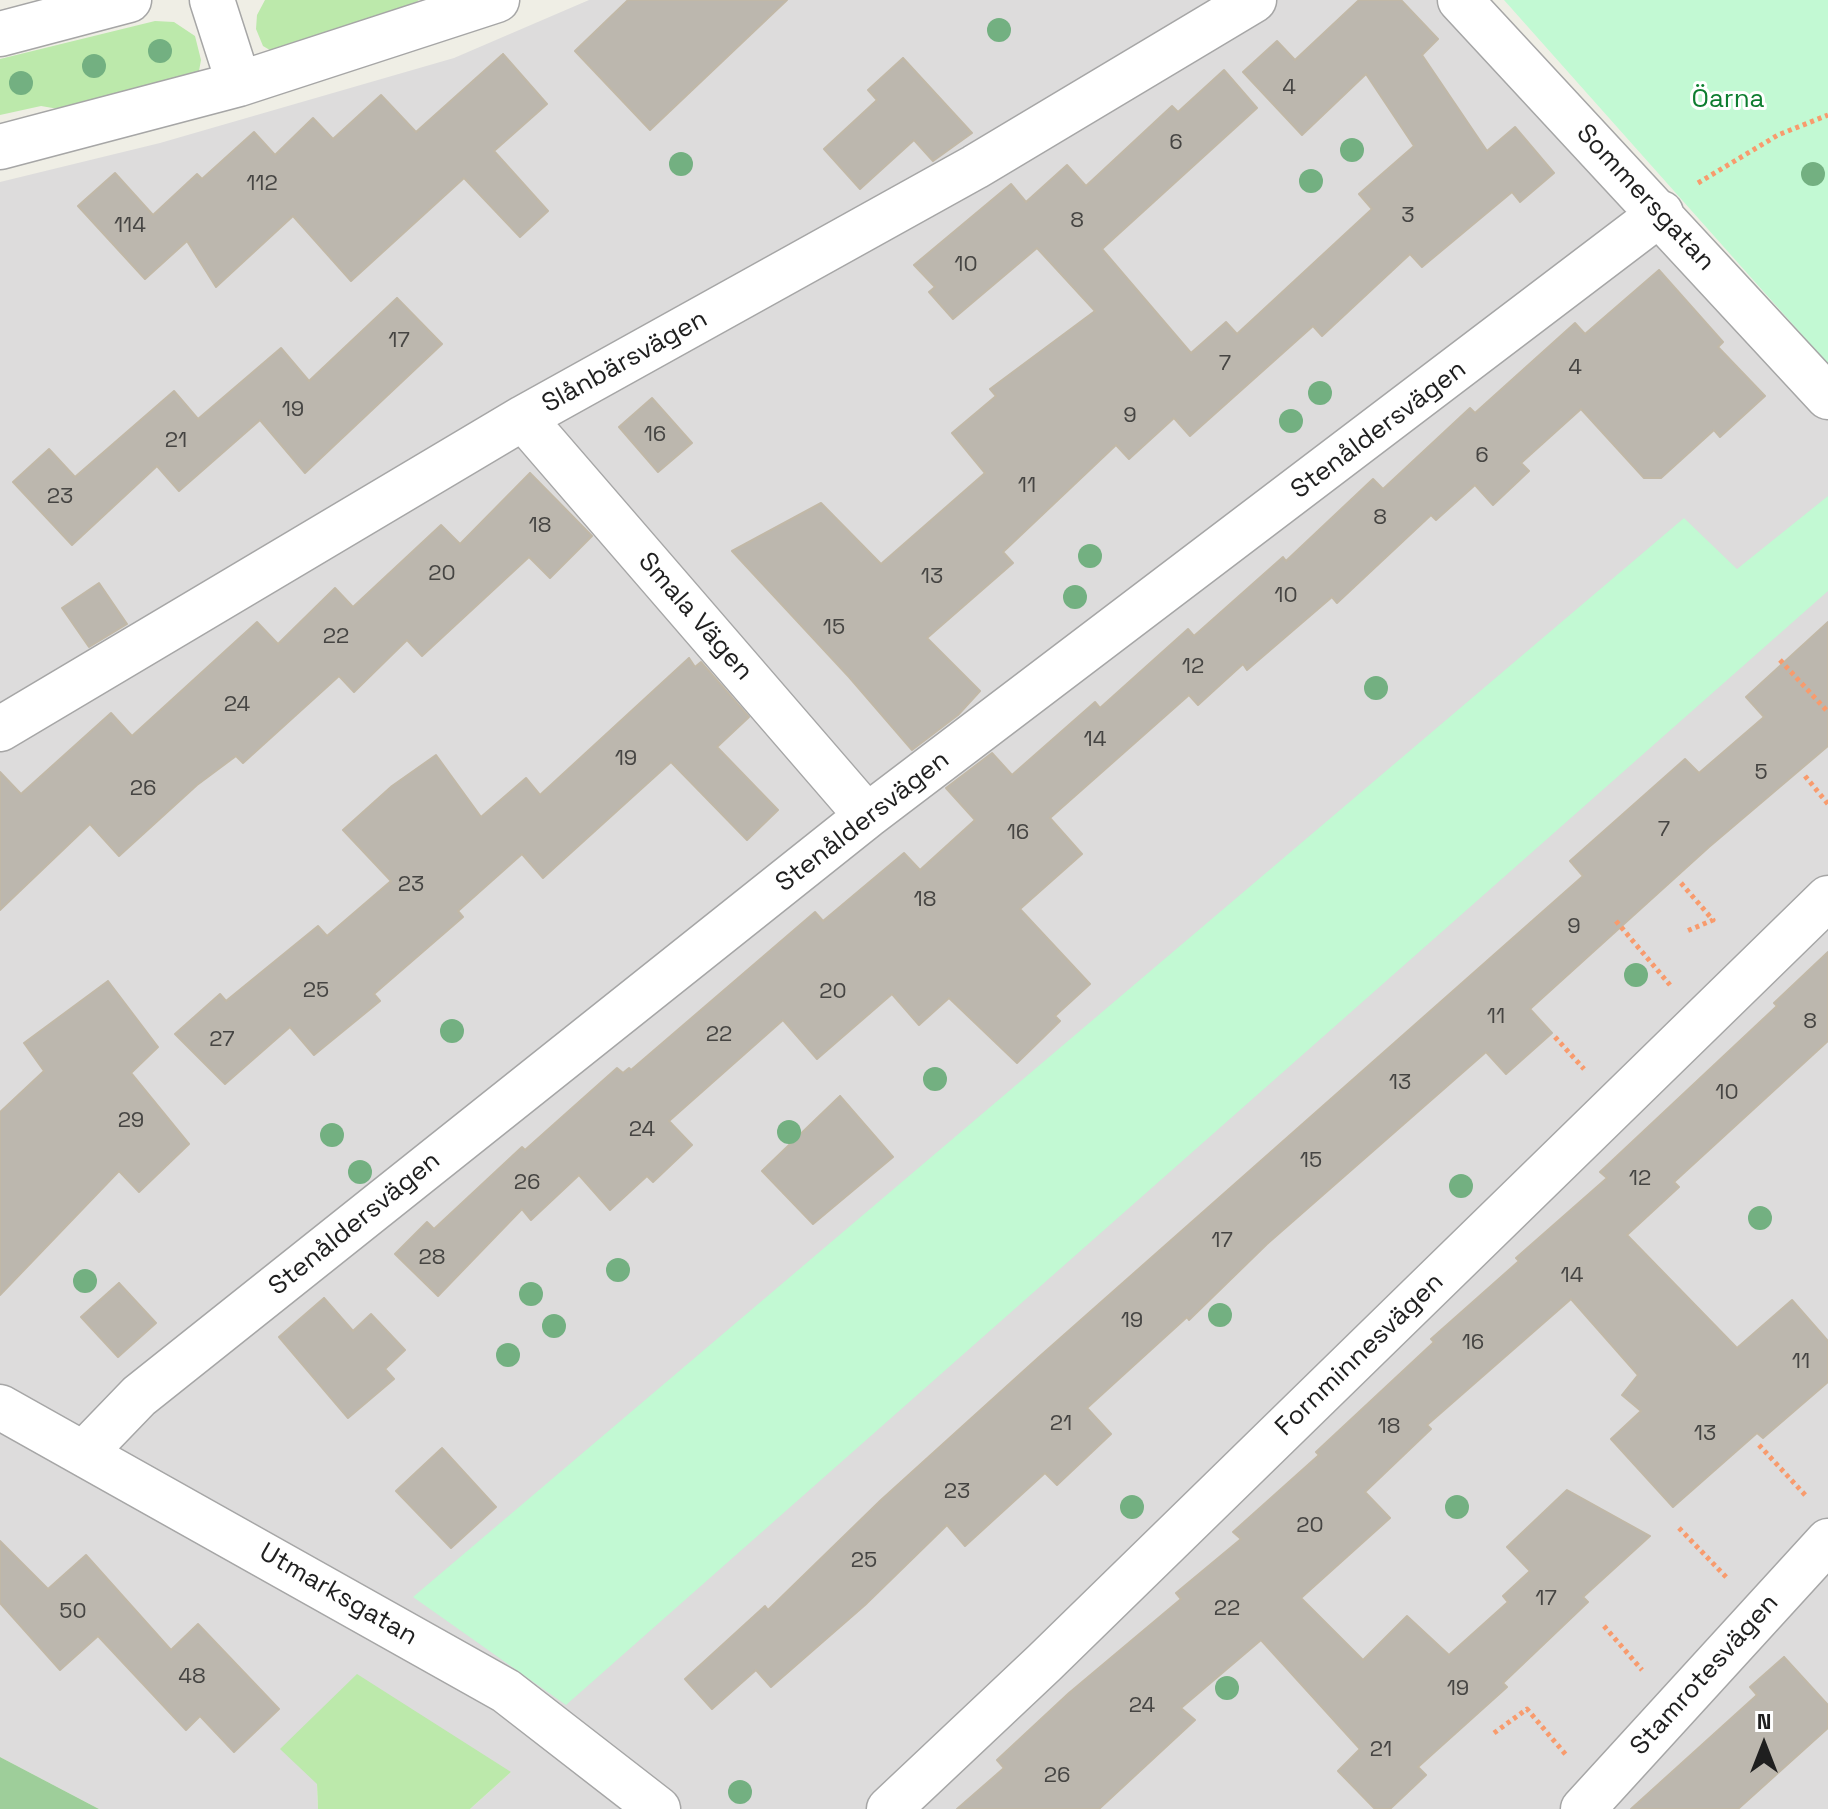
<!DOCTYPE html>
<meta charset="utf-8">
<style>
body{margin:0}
#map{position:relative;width:1828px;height:1809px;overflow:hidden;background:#efeee5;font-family:"Space Grotesk",sans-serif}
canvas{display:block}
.north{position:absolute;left:1724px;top:1705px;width:80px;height:80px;-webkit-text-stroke:6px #fff;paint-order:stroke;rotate:0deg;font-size:22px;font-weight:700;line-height:32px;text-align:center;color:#1f1f1f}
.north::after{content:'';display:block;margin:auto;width:28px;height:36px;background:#1f1f1f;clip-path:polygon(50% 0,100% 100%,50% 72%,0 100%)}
</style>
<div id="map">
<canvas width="1828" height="1809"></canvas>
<div class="north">N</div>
</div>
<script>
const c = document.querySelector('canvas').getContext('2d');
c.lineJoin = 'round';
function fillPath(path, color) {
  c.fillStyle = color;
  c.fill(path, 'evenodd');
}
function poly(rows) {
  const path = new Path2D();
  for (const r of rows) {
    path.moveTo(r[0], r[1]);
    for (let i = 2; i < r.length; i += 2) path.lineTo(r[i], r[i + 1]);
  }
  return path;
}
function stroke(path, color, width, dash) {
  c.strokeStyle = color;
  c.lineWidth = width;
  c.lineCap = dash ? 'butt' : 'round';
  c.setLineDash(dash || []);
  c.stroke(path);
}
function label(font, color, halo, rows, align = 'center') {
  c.font = font + ' "Space Grotesk",sans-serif';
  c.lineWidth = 6;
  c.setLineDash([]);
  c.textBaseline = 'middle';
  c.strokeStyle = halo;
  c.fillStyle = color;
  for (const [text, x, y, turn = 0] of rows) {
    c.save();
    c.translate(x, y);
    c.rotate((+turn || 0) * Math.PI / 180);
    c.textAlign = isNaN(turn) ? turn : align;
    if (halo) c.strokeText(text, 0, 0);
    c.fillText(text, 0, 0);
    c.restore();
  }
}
fillPath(poly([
 [589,0,1444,0,1828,421,1828,1809,470,1809,511,1772,317,1784,318,1809,99,1809,0,1757,0,182,160,143,454,58]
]), '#dddcdc');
fillPath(poly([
 [265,0,419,0,379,28,280,56,263,46,256,29,257,15],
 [155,21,174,22,195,36,201,60,199,71,189,81,76,112,41,106,0,115,0,59],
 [357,1674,511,1772,470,1809,318,1809,317,1784,280,1749]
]), '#bce9ab');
fillPath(poly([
 [0,1757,99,1809,0,1809]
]), '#9ece9a');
fillPath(poly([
 [1504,0,1828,0,1828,364],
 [1828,496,1828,591,566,1705,413,1597,1684,518,1737,569]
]), '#c2f9d3');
const building = poly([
 [628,0,787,0,650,130,575,51,628,0],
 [1359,0,1401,0,1438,39,1422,55,1487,151,1515,127,1554,173,1520,202,1512,192,1422,267,1410,254,1322,336,1313,326,1190,436,1174,418,1129,459,1116,445,1003,552,1013,563,927,638,980,691,958,715,912,750,849,677,732,551,821,503,881,564,985,473,952,433,996,396,990,389,1095,311,1037,248,953,319,929,292,935,287,914,265,1011,184,1026,202,1067,165,1086,186,1172,106,1178,112,1224,70,1257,108,1102,249,1191,353,1226,322,1237,334,1372,209,1359,194,1414,146,1366,74,1302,135,1243,72,1277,41,1295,60,1359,0],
 [503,54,547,104,494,151,548,211,520,237,464,178,351,281,293,216,216,287,187,241,145,279,78,206,115,173,153,215,197,174,202,179,254,132,275,155,313,118,333,139,381,95,416,132,503,54],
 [903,58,972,133,933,161,914,140,860,189,824,149,877,100,868,90,903,58],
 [1659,270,1723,342,1718,347,1765,396,1720,437,1714,430,1661,478,1644,478,1581,409,1521,463,1529,471,1493,505,1475,485,1436,520,1431,515,1337,603,1332,597,1247,670,1243,664,1198,705,1189,695,1050,818,1082,854,1020,909,1090,984,1055,1016,1060,1021,1017,1063,949,998,919,1025,892,994,817,1059,783,1020,669,1121,692,1145,653,1182,647,1176,610,1210,579,1175,531,1220,522,1209,438,1296,395,1254,427,1222,434,1229,522,1147,525,1150,617,1068,623,1073,629,1068,631,1070,815,912,823,921,904,853,920,870,975,820,946,788,992,753,1012,775,1095,702,1100,708,1188,629,1194,636,1283,557,1286,561,1373,479,1383,489,1470,408,1475,413,1575,323,1585,334,1659,270],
 [397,298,442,344,305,473,260,420,179,491,157,466,72,545,13,482,49,449,75,477,174,391,198,419,281,348,309,381,397,298],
 [652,398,692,443,658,472,619,427,652,398],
 [530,473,592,536,550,578,529,557,422,656,407,640,354,692,339,676,243,763,236,756,197,785,119,856,90,824,0,910,0,772,21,794,111,713,132,736,257,622,278,644,335,588,353,607,441,525,460,544,530,473],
 [99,583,127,624,89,647,62,608,99,583],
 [1828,622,1828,746,1709,847,1530,1009,1552,1033,1506,1074,1486,1052,1267,1244,1189,1320,1187,1317,1087,1408,1111,1434,1057,1485,1045,1473,965,1546,947,1525,865,1605,771,1687,756,1670,712,1709,685,1679,765,1606,768,1610,881,1500,1039,1357,1583,876,1570,861,1685,759,1699,773,1764,717,1746,697,1828,622],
 [689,658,695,667,701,662,749,717,717,747,778,810,747,840,671,762,543,878,522,854,458,911,463,917,374,994,380,1001,314,1055,290,1027,225,1084,175,1034,220,994,226,1001,318,926,327,936,391,881,343,830,392,786,436,755,481,817,526,778,540,795,689,658],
 [1828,952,1828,1041,1674,1182,1679,1187,1627,1235,1737,1348,1792,1300,1828,1341,1828,1382,1763,1438,1757,1433,1673,1507,1611,1439,1641,1411,1622,1395,1638,1375,1571,1299,1427,1425,1431,1429,1365,1492,1390,1518,1301,1598,1363,1660,1407,1616,1449,1655,1508,1602,1503,1596,1530,1571,1507,1547,1567,1490,1650,1536,1583,1597,1588,1602,1503,1683,1507,1687,1418,1767,1426,1775,1390,1809,1375,1809,1338,1771,1360,1749,1261,1640,1181,1708,1195,1720,1099,1809,957,1809,1004,1768,997,1760,1069,1693,1181,1599,1176,1593,1241,1539,1233,1532,1319,1455,1316,1452,1434,1342,1431,1339,1519,1261,1516,1258,1607,1178,1600,1172,1777,1006,1774,1003,1828,952],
 [108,981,158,1047,131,1073,189,1144,139,1192,119,1171,0,1295,0,1112,44,1071,24,1043,108,981],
 [840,1096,893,1157,813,1224,762,1171,840,1096],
 [119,1283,156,1323,118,1357,81,1317,119,1283],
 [324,1298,353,1331,371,1314,405,1350,385,1369,394,1379,348,1418,279,1337,324,1298],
 [442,1448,496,1507,451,1548,396,1491,442,1448],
 [0,1541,48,1589,86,1555,171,1650,198,1624,279,1709,234,1752,200,1716,186,1730,98,1636,60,1670,0,1603,0,1541],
 [1784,1657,1828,1705,1828,1728,1738,1809,1631,1809,1757,1695,1750,1687,1784,1657]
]);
fillPath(building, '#bcb7ae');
stroke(building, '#c1b8a7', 2);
const minor = poly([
 [212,0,239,84],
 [1460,0,1828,397],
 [0,34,129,0],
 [0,147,239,84,497,0],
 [523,418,867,816],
 [0,729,523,418,975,167,1254,0],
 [0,1407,506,1691,658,1809],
 [84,1453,139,1396,867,816,1661,213],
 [889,1809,1044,1663,1828,898],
 [1583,1809,1828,1541]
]);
stroke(minor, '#a6a6a6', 47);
stroke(poly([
 [1698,183,1778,135,1828,115],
 [1780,660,1828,712],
 [1805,776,1828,804],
 [1681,883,1713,920,1687,931],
 [1616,921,1670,985],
 [1555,1037,1584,1069],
 [1759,1445,1807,1497],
 [1679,1528,1728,1579],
 [1604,1626,1642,1670],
 [1494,1733,1527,1709,1567,1756]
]), '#f89b6d', 5, [4, 4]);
stroke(minor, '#fff', 44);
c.fillStyle = '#73b081';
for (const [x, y] of [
 [999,30],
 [160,51],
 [94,66],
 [21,83],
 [1352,150],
 [681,164],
 [1813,174],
 [1311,181],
 [1320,393],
 [1291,421],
 [1090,556],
 [1075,597],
 [1376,688],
 [1636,975],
 [452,1031],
 [935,1079],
 [789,1132],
 [332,1135],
 [360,1172],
 [1461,1186],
 [1760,1218],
 [618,1270],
 [85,1281],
 [531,1294],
 [1220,1315],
 [554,1326],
 [508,1355],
 [1132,1507],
 [1457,1507],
 [1227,1688],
 [740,1792]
]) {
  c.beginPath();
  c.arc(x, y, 12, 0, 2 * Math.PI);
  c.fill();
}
label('22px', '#464543', null, [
 ["4",1289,88],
 ["6",1176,143],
 ["112",262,184],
 ["3",1408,216],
 ["8",1077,221],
 ["114",130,226],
 ["10",966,265],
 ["17",399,341],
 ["7",1225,364],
 ["4",1575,368],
 ["19",293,410],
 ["9",1130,416],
 ["16",655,435],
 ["21",176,441],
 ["6",1482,456],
 ["11",1027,486],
 ["23",60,497],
 ["8",1380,518],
 ["18",540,526],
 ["20",442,574],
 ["13",932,577],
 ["10",1286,596],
 ["15",834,628],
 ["22",336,637],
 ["12",1193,667],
 ["24",237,705],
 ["14",1095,740],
 ["19",626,759],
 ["5",1761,773],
 ["26",143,789],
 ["7",1664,830],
 ["16",1018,833],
 ["23",411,885],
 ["18",925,900],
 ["9",1574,927],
 ["25",316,991],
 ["20",833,992],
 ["11",1496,1017],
 ["8",1810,1022],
 ["22",719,1035],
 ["27",222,1040],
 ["13",1400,1083],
 ["10",1727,1093],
 ["29",131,1121],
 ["24",642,1130],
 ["15",1311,1161],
 ["12",1640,1179],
 ["26",527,1183],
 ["17",1222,1241],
 ["28",432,1258],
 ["14",1572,1276],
 ["19",1132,1321],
 ["16",1473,1343],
 ["11",1801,1362],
 ["21",1061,1424],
 ["18",1389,1427],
 ["13",1705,1434],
 ["23",957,1492],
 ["20",1310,1526],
 ["25",864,1561],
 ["17",1546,1599],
 ["22",1227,1609],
 ["50",73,1612],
 ["48",192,1677],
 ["19",1458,1689],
 ["24",1142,1706],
 ["21",1381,1750],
 ["26",1057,1776]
]);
label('26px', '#0d7d2f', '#fff', [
 ["Öarna",1728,100]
]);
label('26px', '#1f1f1f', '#fff', [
 ["Sommersgatan",1645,198,47],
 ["Slånbärsvägen",625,362,-29],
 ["Stenåldersvägen",1379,430,-37],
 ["Smala Vägen",695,617,49],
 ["Stenåldersvägen",863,822,-38],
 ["Stenåldersvägen",355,1224,-39],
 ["Fornminnesvägen",1360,1355,-44],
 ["Utmarksgatan",338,1595,30],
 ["Stamrotesvägen",1705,1675,-48]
]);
</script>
